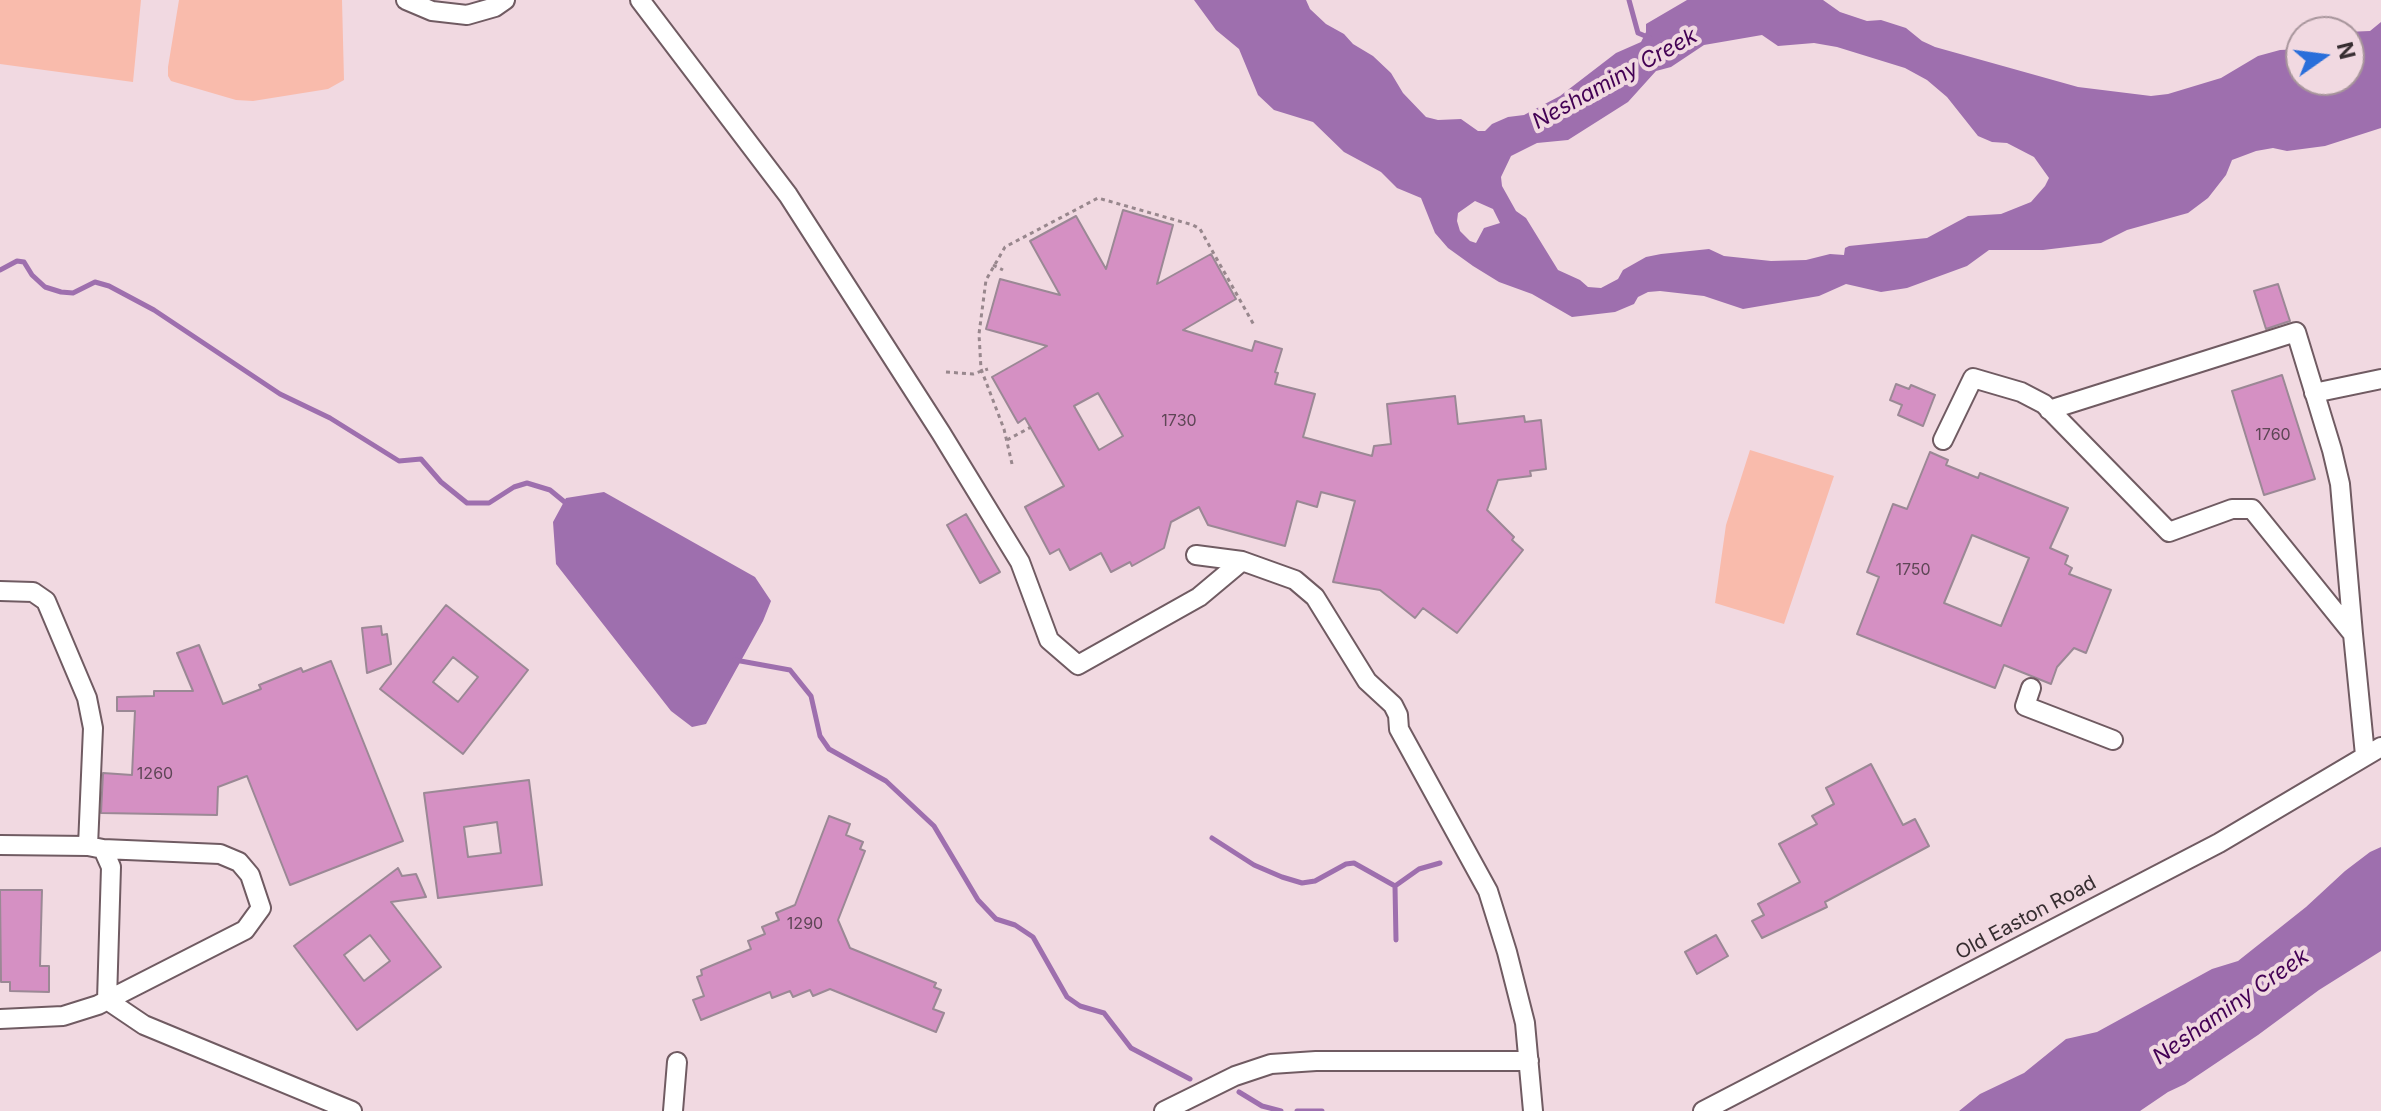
<!DOCTYPE html>
<style>
body{margin:0}
#map{position:relative;width:2381px;height:1111px;overflow:hidden;background:#f1d9e1;font-family:Inter,sans-serif}
canvas{display:block}
.north{position:absolute;left:2285px;top:16px;width:80px;height:80px;box-sizing:border-box;background:#f1d9e1;border:2px solid #a7959b;border-radius:50%;rotate:76deg;font-size:22px;font-weight:700;line-height:32px;text-align:center;color:#372e31}
.north::after{content:'';display:block;margin:auto;width:28px;height:36px;background:#296eda;clip-path:polygon(50% 0,100% 100%,50% 72%,0 100%)}
</style>
<div id="map">
<canvas width="2381" height="1111"></canvas>
<div class="north">N</div>
</div>
<script>
const c = document.querySelector('canvas').getContext('2d');
c.lineJoin = 'round';
function fillPath(path, color) {
  c.fillStyle = color;
  c.fill(path, 'evenodd');
}
function poly(rows) {
  const path = new Path2D();
  for (const r of rows) {
    path.moveTo(r[0], r[1]);
    for (let i = 2; i < r.length; i += 2) path.lineTo(r[i], r[i + 1]);
  }
  return path;
}
function stroke(path, color, width, dash) {
  c.strokeStyle = color;
  c.lineWidth = width;
  c.lineCap = dash ? 'butt' : 'round';
  c.setLineDash(dash || []);
  c.stroke(path);
}
function label(font, color, halo, rows, align = 'center') {
  c.font = font + ' Inter,sans-serif';
  c.lineWidth = 8;
  c.setLineDash([]);
  c.textBaseline = 'middle';
  c.strokeStyle = halo;
  c.fillStyle = color;
  for (const [text, x, y, turn = 0] of rows) {
    c.save();
    c.translate(x, y);
    c.rotate((+turn || 0) * Math.PI / 180);
    c.textAlign = isNaN(turn) ? turn : align;
    if (halo) c.strokeText(text, 0, 0);
    c.fillText(text, 0, 0);
    c.restore();
  }
}
fillPath(poly([
 [0,0,141,0,133,82,0,64],
 [179,0,342,0,344,80,328,89,253,101,236,100,171,81,168,76,168,67],
 [1750,450,1834,476,1784,624,1715,603,1726,525]
]), '#f9bbac');
fillPath(poly([
 [1194,0,1306,0,1310,9,1326,24,1344,34,1353,44,1373,56,1391,73,1403,93,1426,117,1438,120,1461,119,1478,131,1485,131,1492,124,1508,117,1524,115,1560,96,1616,53,1641,42,1646,32,1646,24,1687,0,1823,0,1840,12,1867,21,1881,20,1906,28,1922,41,1935,47,2078,87,2151,96,2168,94,2221,78,2258,56,2280,50,2301,49,2301,80,2349,80,2349,32,2346,32,2370,31,2381,22,2381,128,2325,146,2287,151,2273,148,2256,151,2232,160,2226,175,2208,198,2188,213,2127,230,2101,243,2043,250,1989,250,1967,266,1907,288,1881,292,1846,284,1819,296,1743,309,1704,296,1660,291,1648,292,1638,297,1634,304,1615,312,1572,317,1532,294,1499,282,1473,266,1448,248,1435,233,1421,198,1397,188,1381,172,1344,152,1313,122,1274,110,1258,95,1239,49,1216,30],
 [1762,35,1778,46,1814,43,1837,47,1905,68,1927,80,1947,97,1978,136,1992,142,2007,143,2034,157,2049,178,2045,186,2031,202,2001,214,1968,216,1927,238,1849,246,1845,248,1844,255,1830,254,1806,260,1771,261,1724,256,1709,249,1661,254,1646,257,1623,270,1618,279,1601,288,1588,287,1580,280,1558,270,1526,218,1516,211,1502,186,1501,177,1511,156,1537,143,1568,140,1628,102,1656,71,1671,67,1704,45],
 [1475,201,1493,209,1500,223,1484,228,1476,243,1470,241,1460,231,1457,221,1458,213],
 [604,492,755,577,771,601,763,621,706,724,692,727,671,711,556,564,553,522,566,498],
 [2381,847,2381,951,2319,990,2258,1035,2185,1084,2168,1092,2140,1111,1959,1111,1980,1094,2024,1073,2066,1039,2097,1032,2212,969,2238,961,2306,907,2345,871,2370,852]
]), '#9e6fae');
stroke(poly([
 [1629,0,1638,33,1650,38],
 [0,270,17,261,24,262,32,275,45,287,61,292,73,293,95,282,109,286,154,310,280,394,330,418,399,461,421,459,441,482,467,503,489,503,514,487,527,483,550,490,567,504],
 [735,660,790,670,811,696,820,736,829,749,886,781,934,826,978,900,996,919,1015,925,1033,937,1067,997,1080,1006,1104,1013,1131,1048,1190,1079],
 [1212,838,1254,865,1282,877,1302,883,1315,881,1346,864,1354,863,1395,886],
 [1396,940,1395,886,1419,869,1440,863],
 [1239,1092,1262,1106,1281,1111],
 [1297,1111,1322,1111]
]), '#9e6fae', 5);
const building = poly([
 [1123,210,1173,225,1157,284,1211,254,1236,299,1183,330,1252,351,1255,341,1282,349,1275,372,1278,373,1275,384,1315,394,1303,437,1372,456,1374,446,1391,444,1387,404,1455,396,1458,424,1524,416,1525,422,1541,420,1546,469,1530,471,1531,476,1498,480,1487,510,1514,537,1512,540,1523,550,1457,633,1423,608,1415,618,1380,590,1333,582,1355,501,1321,492,1317,507,1297,501,1285,546,1208,525,1199,507,1171,522,1164,548,1132,566,1130,562,1111,572,1101,553,1070,570,1059,549,1050,554,1025,507,1064,486,1025,418,1018,423,992,377,1047,346,986,329,1000,279,1060,295,1030,241,1076,216,1106,269,1123,210],
 [1098,393,1123,436,1099,450,1074,406,1098,393],
 [2278,284,2290,321,2266,329,2254,291,2278,284],
 [2282,375,2315,479,2264,495,2232,391,2282,375],
 [1896,384,1909,389,1911,385,1935,395,1923,426,1898,415,1902,405,1890,400,1896,384],
 [1930,452,1948,460,1946,465,1978,478,1980,473,2068,508,2050,548,2068,556,2065,564,2072,568,2069,574,2111,590,2086,653,2074,648,2057,667,2051,684,2004,665,1995,688,1857,634,1879,577,1867,572,1893,504,1907,509,1930,452],
 [1972,535,2029,558,2001,626,1944,603,1972,535],
 [966,514,1000,572,980,583,947,525,966,514],
 [446,605,528,670,463,754,380,689,446,605],
 [453,657,478,677,458,702,433,682,453,657],
 [381,626,382,635,387,634,391,664,367,673,362,628,381,626],
 [199,645,223,704,261,689,259,685,301,668,303,672,331,661,403,841,290,885,247,776,218,787,217,815,101,813,103,773,132,775,135,711,117,711,117,697,154,696,154,691,193,691,177,653,199,645],
 [1871,764,1903,825,1915,819,1929,846,1825,902,1827,907,1762,938,1752,921,1764,915,1758,904,1800,882,1779,844,1817,824,1812,816,1834,804,1826,788,1871,764],
 [529,780,542,885,438,898,424,793,529,780],
 [497,822,501,853,468,857,464,827,497,822],
 [829,816,850,824,846,835,863,842,860,849,865,851,838,920,850,948,936,983,934,987,941,990,933,1009,944,1013,936,1032,830,989,813,996,810,990,793,997,790,991,772,998,770,992,701,1020,693,1000,704,996,697,977,702,975,701,970,751,949,748,941,765,934,762,927,779,920,776,913,795,905,829,816],
 [398,868,402,876,416,874,426,897,391,902,441,967,357,1030,294,946,398,868],
 [370,935,390,961,364,981,344,955,370,935],
 [0,890,42,890,40,966,49,966,49,992,10,991,10,982,1,982,0,890],
 [1716,935,1728,956,1697,974,1685,952,1716,935]
]);
fillPath(building, '#d590c3');
stroke(building, '#9b8895', 2);
const minor = poly([
 [406,0,432,11,467,15,495,7,505,0],
 [640,0,788,195,941,433,1020,562,1049,640,1078,665,1199,597,1242,561],
 [2314,393,2381,379],
 [2049,410,2296,332,2332,450,2340,484,2353,634],
 [1943,440,1973,378,2021,392,2044,404,2169,532,2232,509,2252,509,2353,634,2365,755],
 [1196,555,1242,561,1295,580,1315,597,1367,681,1393,705,1398,715,1399,729,1488,891,1507,952,1525,1023,1533,1111],
 [0,591,33,592,46,601,87,698,93,728,88,846],
 [2031,688,2025,706,2113,740],
 [0,845,88,846,103,849,111,867,107,1000],
 [107,1000,144,1025,352,1111],
 [0,1019,63,1016,98,1005,245,930,261,908,250,875,239,862,220,854,103,849],
 [673,1111,677,1062],
 [1164,1111,1235,1076,1271,1064,1316,1061,1529,1061],
 [1703,1111,2219,843,2381,747]
]);
stroke(minor, '#705b62', 22);
stroke(poly([
 [993,265,1003,270],
 [946,372,973,374,988,369],
 [1007,440,1031,427],
 [1012,464,1004,429,981,369,979,334,986,280,1005,247,1098,198,1193,225,1200,229,1254,325]
]), '#98878d', 3, [4, 4]);
stroke(minor, '#fff', 18);
label('16px', '#5e4656', null, [
 ["1730",1179,421],
 ["1760",2273,435],
 ["1750",1913,570],
 ["1260",155,774],
 ["1290",805,924]
]);
label('20px', '#372e31', '#f1d9e1', [
 ["Old Easton Road",2026,918,-28]
]);
label('italic 22px', '#430154', '#f1d9e1', [
 ["Neshaminy Creek",1615,79,-29],
 ["Neshaminy Creek",2231,1007,-35]
]);
</script>
